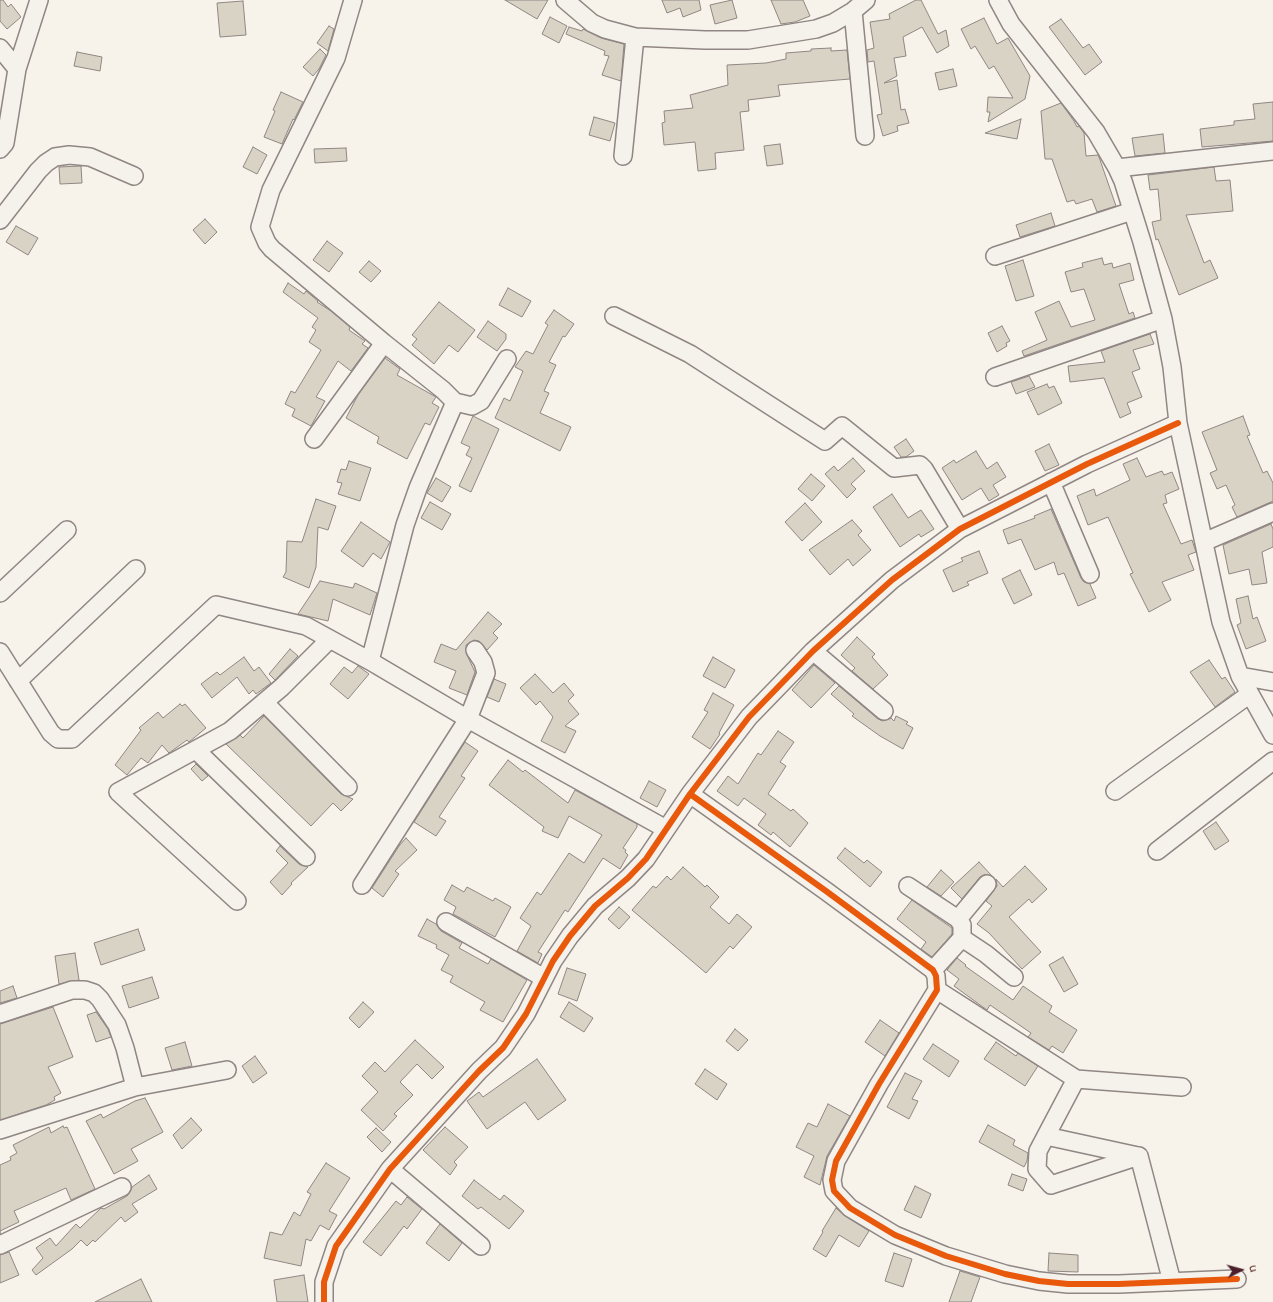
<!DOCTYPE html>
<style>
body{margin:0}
#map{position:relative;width:1273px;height:1302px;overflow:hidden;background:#f7f3ea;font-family:"Indie Flower",sans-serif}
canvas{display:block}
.north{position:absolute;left:1221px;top:1250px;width:40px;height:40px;-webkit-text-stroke:3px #fcf5e5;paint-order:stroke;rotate:84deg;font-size:11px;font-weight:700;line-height:16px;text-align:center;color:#4a1f2b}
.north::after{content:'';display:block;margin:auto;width:14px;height:18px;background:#4a1f2b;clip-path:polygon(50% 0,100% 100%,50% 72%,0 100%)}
</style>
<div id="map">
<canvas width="1273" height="1302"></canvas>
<div class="north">U</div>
</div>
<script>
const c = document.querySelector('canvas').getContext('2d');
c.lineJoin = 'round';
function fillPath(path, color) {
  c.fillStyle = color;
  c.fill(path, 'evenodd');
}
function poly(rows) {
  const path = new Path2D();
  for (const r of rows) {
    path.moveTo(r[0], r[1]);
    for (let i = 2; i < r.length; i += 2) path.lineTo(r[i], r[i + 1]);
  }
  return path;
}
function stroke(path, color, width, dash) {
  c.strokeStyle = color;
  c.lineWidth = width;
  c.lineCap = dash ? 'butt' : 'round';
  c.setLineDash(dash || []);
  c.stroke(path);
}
const building = poly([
 [0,0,3,0,8,7,11,4,21,17,7,29,0,21,0,0],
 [505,0,548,0,537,19,505,0],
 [662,0,699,0,701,10,683,17,680,8,667,13,662,0],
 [732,0,737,18,715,24,710,5,732,0],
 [771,0,803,0,810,16,795,22,781,24,771,0],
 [916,0,921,0,938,34,946,30,949,46,937,53,922,27,903,37,906,56,894,58,897,76,884,83,897,80,901,110,905,109,909,123,897,126,898,131,883,136,877,115,882,114,874,61,868,62,867,50,874,48,870,22,890,19,889,14,916,0],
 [243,1,246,35,220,37,217,3,243,1],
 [550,17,567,26,559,43,542,34,550,17],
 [984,18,997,44,1008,38,1030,76,1025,99,988,122,990,112,987,112,988,97,1013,98,994,66,989,69,975,46,971,49,961,29,984,18],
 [1061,19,1083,48,1089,44,1102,62,1085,75,1049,27,1061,19],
 [329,26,334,29,328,51,317,43,329,26],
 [569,27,582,31,583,29,601,38,624,44,621,81,602,75,609,56,604,55,605,51,566,34,569,27],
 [831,48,831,51,847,50,850,79,778,85,780,96,748,100,749,111,740,112,744,150,715,153,716,169,698,171,695,142,664,145,662,123,665,122,664,111,693,108,690,95,728,85,727,65,766,63,786,59,786,53,811,51,811,49,831,48],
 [320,49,326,55,319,69,313,76,303,67,320,49],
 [77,52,102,57,100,71,74,66,77,52],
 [953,69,957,86,939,90,935,73,953,69],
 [281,92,303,102,294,120,293,119,282,144,264,137,275,111,273,110,281,92],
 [1273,102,1273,141,1202,147,1200,129,1234,125,1234,121,1255,119,1253,104,1273,102],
 [1061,103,1074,121,1077,127,1079,126,1084,133,1086,156,1098,155,1099,157,1116,206,1097,212,1092,199,1076,204,1074,200,1067,202,1052,159,1045,159,1041,111,1061,103],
 [594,117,615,123,610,141,589,135,594,117],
 [1021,119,1017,139,985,133,1021,119],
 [1163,134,1165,153,1135,156,1132,138,1163,134],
 [780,144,783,164,767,166,764,146,780,144],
 [253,147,267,155,257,174,243,167,253,147],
 [346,148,347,161,315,163,314,149,346,148],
 [81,166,82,183,60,184,59,167,81,166],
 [1214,167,1216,181,1230,180,1233,211,1186,215,1204,263,1210,260,1218,278,1179,295,1158,239,1156,240,1152,222,1161,220,1158,189,1150,190,1148,175,1214,167],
 [1051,213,1055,226,1020,237,1016,225,1051,213],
 [205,219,217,232,205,244,193,230,205,219],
 [16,226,38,238,28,255,6,242,16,226],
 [327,241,343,253,329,272,313,260,327,241],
 [1102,258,1104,265,1112,263,1113,268,1130,263,1134,280,1119,284,1129,314,1133,312,1135,318,1024,356,1022,351,1047,340,1035,312,1059,301,1071,327,1095,320,1084,289,1071,292,1065,272,1083,267,1082,263,1102,258],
 [1023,260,1034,296,1016,301,1005,266,1023,260],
 [369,261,381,271,371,282,359,272,369,261],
 [288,283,304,294,306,291,318,301,317,302,331,311,350,327,349,330,365,341,362,344,368,348,351,371,338,361,316,397,325,401,311,426,292,416,295,409,285,404,291,391,295,393,321,350,309,342,316,330,312,327,318,318,283,292,288,283],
 [508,288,531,301,522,317,499,305,508,288],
 [439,302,475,330,458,352,449,345,434,364,412,345,417,339,412,335,439,302],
 [554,310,574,324,565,337,563,336,549,362,556,365,544,391,549,393,540,413,571,427,560,451,495,418,504,398,510,401,523,371,515,367,526,351,533,354,548,325,545,323,554,310],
 [488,321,506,334,506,339,497,351,477,337,488,321],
 [1002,326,1010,341,1006,343,1007,346,997,352,988,333,1002,326],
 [1150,334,1154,344,1133,350,1140,369,1132,372,1142,397,1127,403,1131,413,1120,418,1104,378,1070,382,1068,366,1105,362,1101,351,1150,334],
 [385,358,400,369,397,375,436,397,432,403,439,407,430,425,425,423,407,459,377,443,379,437,346,418,358,395,385,358],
 [1029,376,1035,387,1016,394,1011,382,1029,376],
 [1047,384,1049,388,1054,386,1062,403,1038,415,1027,392,1047,384],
 [473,416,499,429,471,492,459,486,472,458,466,455,470,447,461,443,473,416],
 [1243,416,1250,435,1247,436,1263,473,1267,471,1273,483,1273,501,1237,517,1232,507,1235,505,1226,485,1217,489,1210,473,1217,470,1202,432,1243,416],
 [906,439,914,451,906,457,901,457,894,447,906,439],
 [1049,444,1059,465,1045,471,1035,451,1049,444],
 [976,451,987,469,997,462,1006,477,993,485,999,495,989,501,981,488,962,500,942,468,954,460,956,463,976,451],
 [853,458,865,471,851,484,856,489,847,498,825,474,834,466,838,471,853,458],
 [1137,458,1146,477,1162,471,1164,475,1172,472,1179,489,1165,495,1167,503,1163,504,1181,544,1192,540,1196,552,1188,555,1194,570,1162,582,1171,600,1149,612,1130,574,1133,573,1108,517,1088,525,1077,496,1094,489,1096,496,1130,480,1123,464,1137,458],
 [349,461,371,468,360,501,338,494,342,483,337,482,341,469,346,470,349,461],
 [811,474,825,486,812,501,798,489,811,474],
 [436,478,451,487,442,502,427,493,436,478],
 [892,494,908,518,921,510,934,529,921,537,919,534,900,547,873,507,892,494],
 [316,499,336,506,328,530,318,527,316,567,309,588,283,577,286,572,287,541,302,542,316,499],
 [430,502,451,514,442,530,421,518,430,502],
 [805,503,822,522,802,541,785,522,805,503],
 [1051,509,1081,578,1084,582,1090,584,1096,598,1078,606,1064,573,1058,575,1054,562,1035,570,1021,539,1008,544,1003,530,1035,518,1034,516,1051,509],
 [852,520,862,531,858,535,871,550,853,566,848,559,830,575,809,550,852,520],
 [361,522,390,542,381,559,373,553,363,567,341,551,361,522],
 [1271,524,1273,529,1273,547,1262,552,1267,583,1252,585,1249,569,1229,574,1223,545,1271,524],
 [979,551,988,573,967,582,969,585,953,592,943,570,963,561,961,558,979,551],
 [1020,570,1032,595,1014,604,1002,579,1020,570],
 [320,581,353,588,355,583,377,593,370,615,333,599,328,621,298,614,320,581],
 [1248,596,1253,619,1257,617,1266,641,1246,649,1237,625,1241,623,1236,599,1248,596],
 [488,612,502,624,493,633,498,638,487,650,479,641,474,640,466,645,467,655,475,672,467,695,449,688,456,671,434,662,441,644,456,650,488,612],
 [857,637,875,654,872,657,888,675,873,689,852,671,855,668,841,655,857,637],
 [290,649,298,656,275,680,269,674,290,649],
 [244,657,254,671,259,667,271,683,256,694,253,690,249,694,237,677,212,698,201,684,217,672,220,675,244,657],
 [713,657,735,670,725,688,703,676,713,657],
 [1209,660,1222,679,1225,677,1235,692,1215,707,1190,672,1209,660],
 [814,665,835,683,811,708,792,690,814,665],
 [358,666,369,674,348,699,330,684,344,667,352,673,358,666],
 [535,674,553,693,564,683,574,695,568,701,579,714,565,726,576,731,565,753,541,741,553,717,540,701,536,705,520,688,535,674],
 [494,679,506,684,499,702,487,697,494,679],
 [839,686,878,719,883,721,891,718,894,721,896,716,908,722,906,724,913,728,903,749,880,736,852,716,854,714,831,694,839,686],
 [713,693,734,705,719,733,720,734,710,749,692,737,708,712,704,710,713,693],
 [180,704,182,706,185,704,206,728,189,742,187,740,169,753,162,745,148,763,141,758,127,775,115,765,141,730,139,728,158,712,163,718,180,704],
 [264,716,341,794,353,799,341,811,333,803,311,826,226,744,240,735,243,738,264,716],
 [778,731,794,742,780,762,786,766,768,794,791,811,793,809,808,823,790,847,773,832,771,835,758,825,766,814,744,798,738,806,717,791,728,776,738,784,758,753,761,755,778,731],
 [465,742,478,751,461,776,465,778,439,817,446,821,436,836,414,822,465,742],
 [508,760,523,772,525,770,568,803,575,790,637,824,637,827,623,848,626,850,625,852,628,855,620,869,603,858,568,912,565,910,538,952,542,954,538,963,517,951,531,926,520,918,537,892,541,895,569,853,584,863,602,835,569,816,558,838,542,831,544,827,489,785,508,760],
 [196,764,208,776,202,781,191,769,196,764],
 [649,781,666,790,657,807,640,798,649,781],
 [1216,822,1229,841,1215,850,1203,831,1216,822],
 [406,838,417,850,395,871,399,874,383,897,372,888,399,846,406,838],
 [280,846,299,864,308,867,291,883,292,884,282,895,270,882,288,863,276,851,280,846],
 [845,848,864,863,867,860,882,872,870,887,837,858,845,848],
 [979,862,992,876,984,875,980,877,962,899,951,888,979,862],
 [1025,866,1047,889,1032,903,1029,899,1009,917,1041,952,1022,969,989,933,977,924,992,906,986,901,997,886,996,879,1003,887,1025,866],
 [683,867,705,887,707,885,719,897,710,907,729,924,737,914,752,927,733,949,730,946,706,973,632,910,653,886,656,888,667,876,671,880,683,867],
 [941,870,954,882,941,896,927,887,941,870],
 [452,885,464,892,467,887,493,901,495,898,511,907,495,937,453,914,456,907,444,900,452,885],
 [912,900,952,928,952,934,932,957,921,949,926,942,897,919,912,900],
 [619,907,630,917,619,929,608,919,619,907],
 [427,919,436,924,441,931,462,943,459,948,488,964,491,959,527,980,503,1022,480,1010,485,1002,450,982,453,976,441,970,449,955,436,948,437,945,418,936,427,919],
 [138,929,145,950,101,965,94,943,138,929],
 [75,953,79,980,59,984,55,956,75,953],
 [1063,957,1078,984,1064,992,1049,965,1063,957],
 [957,958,966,965,965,966,1013,1000,1023,986,1052,1006,1049,1012,1077,1030,1063,1053,1052,1046,1049,1050,1028,1037,1031,1033,990,1005,987,1010,954,986,959,979,947,970,957,958],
 [567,968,586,974,577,1001,558,994,567,968],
 [152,977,159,998,129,1008,122,986,152,977],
 [13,986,17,998,0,1003,0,991,13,986],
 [363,1002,374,1012,359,1028,349,1018,363,1002],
 [569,1002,593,1018,584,1032,560,1017,569,1002],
 [53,1007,73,1057,48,1067,61,1093,54,1097,55,1100,46,1105,0,1120,0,1024,53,1007],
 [96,1012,108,1029,111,1037,96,1042,87,1015,96,1012],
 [880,1020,899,1033,885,1056,865,1042,880,1020],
 [735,1029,748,1040,738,1051,726,1041,735,1029],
 [415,1040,444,1067,432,1079,417,1064,400,1082,413,1095,394,1114,397,1116,383,1131,361,1110,378,1092,362,1076,375,1062,385,1072,415,1040],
 [185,1042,192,1066,172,1070,165,1048,185,1042],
 [996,1042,1016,1056,1018,1053,1038,1066,1025,1086,984,1059,996,1042],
 [933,1044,959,1061,949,1077,923,1059,933,1044],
 [255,1056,267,1073,253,1083,242,1066,255,1056],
 [537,1059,566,1100,538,1120,525,1102,487,1129,467,1101,479,1092,483,1097,537,1059],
 [705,1069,727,1084,717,1100,695,1084,705,1069],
 [905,1073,922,1081,912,1099,918,1101,909,1119,887,1107,905,1073],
 [145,1098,163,1132,131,1149,138,1161,114,1174,86,1121,101,1114,103,1118,135,1101,145,1098],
 [828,1104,850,1116,827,1156,820,1185,804,1177,814,1156,796,1147,808,1123,817,1127,828,1104],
 [191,1118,202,1130,182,1149,173,1135,191,1118],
 [988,1125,1015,1140,1013,1145,1028,1153,1027,1161,1024,1167,979,1142,988,1125],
 [63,1126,64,1128,67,1127,95,1189,71,1200,66,1188,14,1211,19,1222,0,1231,0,1234,0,1165,11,1160,10,1157,17,1153,13,1145,49,1127,51,1133,63,1126],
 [445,1127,468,1147,454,1162,457,1165,450,1175,423,1150,445,1127],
 [376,1128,391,1142,382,1152,367,1137,376,1128],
 [326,1163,350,1178,329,1211,337,1215,329,1230,320,1225,311,1241,306,1239,301,1266,264,1258,270,1232,282,1235,294,1212,300,1216,311,1194,307,1192,326,1163],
 [1012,1174,1027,1179,1023,1191,1008,1185,1012,1174],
 [149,1175,157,1189,132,1204,138,1212,125,1222,121,1217,95,1242,93,1240,87,1246,81,1240,72,1249,36,1275,32,1270,43,1258,36,1248,50,1238,56,1246,76,1224,80,1228,101,1208,104,1209,127,1196,130,1192,132,1187,149,1175],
 [474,1180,500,1200,504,1195,524,1211,509,1229,481,1207,478,1209,462,1196,474,1180],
 [915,1186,931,1194,921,1218,904,1210,915,1186],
 [407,1197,422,1209,407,1229,404,1226,381,1256,363,1242,396,1201,401,1205,407,1197],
 [836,1208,845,1216,869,1231,859,1247,839,1235,826,1257,813,1249,823,1232,822,1231,836,1208],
 [440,1224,462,1243,449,1261,426,1243,440,1224],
 [9,1252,19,1275,0,1283,0,1255,9,1252],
 [894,1253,912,1259,903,1287,885,1281,894,1253],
 [1049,1253,1078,1255,1078,1272,1048,1271,1049,1253],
 [960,1271,980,1277,971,1302,949,1302,960,1271],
 [304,1275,308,1302,277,1302,274,1280,304,1275],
 [141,1279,152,1302,95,1302,141,1279]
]);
fillPath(building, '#d9d3c5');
stroke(building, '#908684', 1);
const minor = poly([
 [353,0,336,58,271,190,260,227,267,243,272,249,384,343,443,390,455,402,472,406,481,401,507,359],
 [565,0,592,23,605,29,635,37,705,40,748,40,816,29,833,23,853,11,866,0],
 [998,0,1011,24,1096,132,1117,168,1123,181,1142,242,1163,319,1172,367,1178,423,1221,622,1240,676,1273,735],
 [853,11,865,136],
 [0,48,17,69],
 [0,149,5,143,17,69,39,0],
 [623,156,635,37],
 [1117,168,1273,151],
 [0,220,38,171,46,163,55,157,69,155,90,157,134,176],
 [995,256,1132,211],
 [614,316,690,354,825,441,842,426,894,468,920,465,924,469,960,529],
 [995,377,1163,319],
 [455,402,418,488,405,525,370,661,468,719,666,829],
 [314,439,384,343],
 [1051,482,1090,574],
 [1204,542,1273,512],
 [0,593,67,530],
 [813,651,884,711],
 [0,652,51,733,58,739,72,739,216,605,306,626,370,661],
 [1240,676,1273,682],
 [18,681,136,569],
 [264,702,348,787],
 [196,750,306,857],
 [1115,791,1250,694],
 [690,794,826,891,933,970,936,976,937,990,879,1084,836,1161,832,1180,834,1191,850,1208,895,1235,946,1256,1005,1274,1039,1281,1068,1284,1119,1284,1237,1279],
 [1157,851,1273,761],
 [362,885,468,719,486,673,483,662,475,650],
 [908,886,958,919,962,925,962,938],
 [237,901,118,792,230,731,282,687,330,639],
 [958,919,987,884],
 [446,922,544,978],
 [933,970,962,938,986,954,1014,977],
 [937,990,1076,1079,1038,1151,1037,1169,1051,1185,1139,1156,1172,1282],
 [0,1014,72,990,85,990,94,993,100,999,117,1025,125,1048,135,1087],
 [1076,1079,1182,1087],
 [0,1130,135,1087,227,1070],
 [1046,1136,1138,1156],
 [390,1169,481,1246],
 [0,1245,122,1187],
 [324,1302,324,1282,336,1246,390,1169,479,1071,503,1048,526,1014,553,961,570,936,595,906,628,878,646,859,690,794,749,717,813,651,892,580,960,529,1087,464,1178,423]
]);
stroke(minor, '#908684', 20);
stroke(minor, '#f5f2ec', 17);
stroke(poly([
 [690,794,826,891,933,970,936,976,937,990,879,1084,836,1161,832,1180,834,1191,850,1208,895,1235,946,1256,1005,1274,1039,1281,1068,1284,1119,1284,1237,1279],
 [324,1302,324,1282,336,1246,390,1169,479,1071,503,1048,526,1014,553,961,570,936,595,906,628,878,646,859,690,794,749,717,813,651,892,580,960,529,1087,464,1178,423]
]), '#e8590c', 6);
</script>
